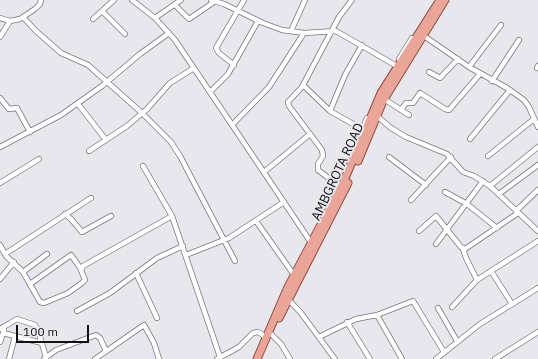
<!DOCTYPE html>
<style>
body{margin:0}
#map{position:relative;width:538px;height:359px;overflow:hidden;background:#e7e7ed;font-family:"IBM Plex Sans",sans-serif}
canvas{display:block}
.scale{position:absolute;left:16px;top:325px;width:73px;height:18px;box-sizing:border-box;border:2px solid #121214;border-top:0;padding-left:5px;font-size:12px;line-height:14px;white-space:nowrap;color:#121214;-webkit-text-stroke:3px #e7e7ed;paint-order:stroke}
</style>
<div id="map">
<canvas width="538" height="359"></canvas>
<div class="scale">100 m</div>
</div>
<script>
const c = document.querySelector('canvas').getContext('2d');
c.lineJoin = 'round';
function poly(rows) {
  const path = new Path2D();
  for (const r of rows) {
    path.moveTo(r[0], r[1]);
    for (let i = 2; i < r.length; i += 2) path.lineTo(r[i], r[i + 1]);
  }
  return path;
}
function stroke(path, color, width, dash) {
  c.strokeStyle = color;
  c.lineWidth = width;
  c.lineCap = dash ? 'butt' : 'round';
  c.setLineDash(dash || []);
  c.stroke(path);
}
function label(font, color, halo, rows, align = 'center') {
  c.font = font + ' "IBM Plex Sans",sans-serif';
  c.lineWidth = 4;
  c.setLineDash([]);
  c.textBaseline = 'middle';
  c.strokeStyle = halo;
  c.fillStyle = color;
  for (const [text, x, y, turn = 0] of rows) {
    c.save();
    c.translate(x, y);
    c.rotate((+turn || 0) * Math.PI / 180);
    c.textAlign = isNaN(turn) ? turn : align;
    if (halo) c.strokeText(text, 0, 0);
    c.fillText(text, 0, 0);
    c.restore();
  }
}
const minor = poly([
 [132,0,155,18,175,40,312,244],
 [211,0,224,4,263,23,282,30,304,33,336,31,395,65],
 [175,5,189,19,214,2],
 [102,11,125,34],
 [23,17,36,31,61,53,88,65,142,113,171,142,180,156,235,261],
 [0,18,10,21,20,19,35,9,40,4,41,0],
 [155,18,181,0],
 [93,19,114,0],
 [291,31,305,0],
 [424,36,469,67,507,88,524,100,529,107,538,127],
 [0,37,10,21],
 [399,59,412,38],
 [234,65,219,53,216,48,244,0],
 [469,67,501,25],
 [537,68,538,66],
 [429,72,440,78,458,59],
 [492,81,519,40],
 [303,85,330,111,362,129],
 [210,92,228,74,258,21],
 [0,98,9,109,17,108,30,132],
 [384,99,409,115],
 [78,104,106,140],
 [401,110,406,103,413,103,420,93,445,109,449,110,480,74],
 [330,111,345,75,362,45],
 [377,116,391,128,406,137,447,154,463,172,474,176,490,186,538,231],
 [232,125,269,87,304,33],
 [470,139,510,90],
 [356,143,367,118],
 [0,147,61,115,102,86,140,54,169,33],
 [89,151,127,126,147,109,170,83,194,68],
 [488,156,534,119],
 [389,157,426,185],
 [143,166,172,216,220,357],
 [264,172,310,134],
 [0,183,39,159],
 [339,186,318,170,318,164,323,156,322,150,289,106,288,102,302,87,339,17,352,0],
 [490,186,538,147],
 [445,192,467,204,497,228],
 [499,194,538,165],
 [411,200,451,157],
 [516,211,538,190],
 [65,214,71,219,82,232,111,216],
 [256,221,294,275],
 [419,231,436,216,461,247,465,249,518,213],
 [436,244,483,181],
 [0,245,6,256,23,272,40,302,44,303,68,293,82,283,85,280,81,270,83,266,172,216],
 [463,249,466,258,477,280],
 [5,254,91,198],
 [186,255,229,238,284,202],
 [23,272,47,254],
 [136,273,157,318],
 [0,279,14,262],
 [30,284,71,255,81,269],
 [288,299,301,313,335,359],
 [512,304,491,271,538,241],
 [452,307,477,280,491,271],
 [438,308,457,341],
 [77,311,110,293,157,258,183,246],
 [377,315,402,359],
 [347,322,370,359],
 [0,329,17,319,35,325,38,330,46,357],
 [3,333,42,343],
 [272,335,281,344,290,359],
 [319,337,356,319,377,315,413,301,444,352],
 [0,342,4,330],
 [9,359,15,336],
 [44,359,56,350,96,335,100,338,106,351],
 [95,359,144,325,154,343,159,359],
 [217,359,239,347,253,333,258,332,266,337],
 [436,359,480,324,538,288],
 [495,359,538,332]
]);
const primary = poly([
 [358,161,383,101,445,0],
 [279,318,348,183],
 [257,359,288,287,343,183,381,93,440,0]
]);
stroke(minor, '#77777d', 6);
stroke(primary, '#934b3d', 9);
stroke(minor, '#fff', 4.5);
stroke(primary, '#e8a598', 7);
label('13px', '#121214', '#e7e7ed', [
 ["AMBGROTA ROAD",338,172,-65]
]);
</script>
